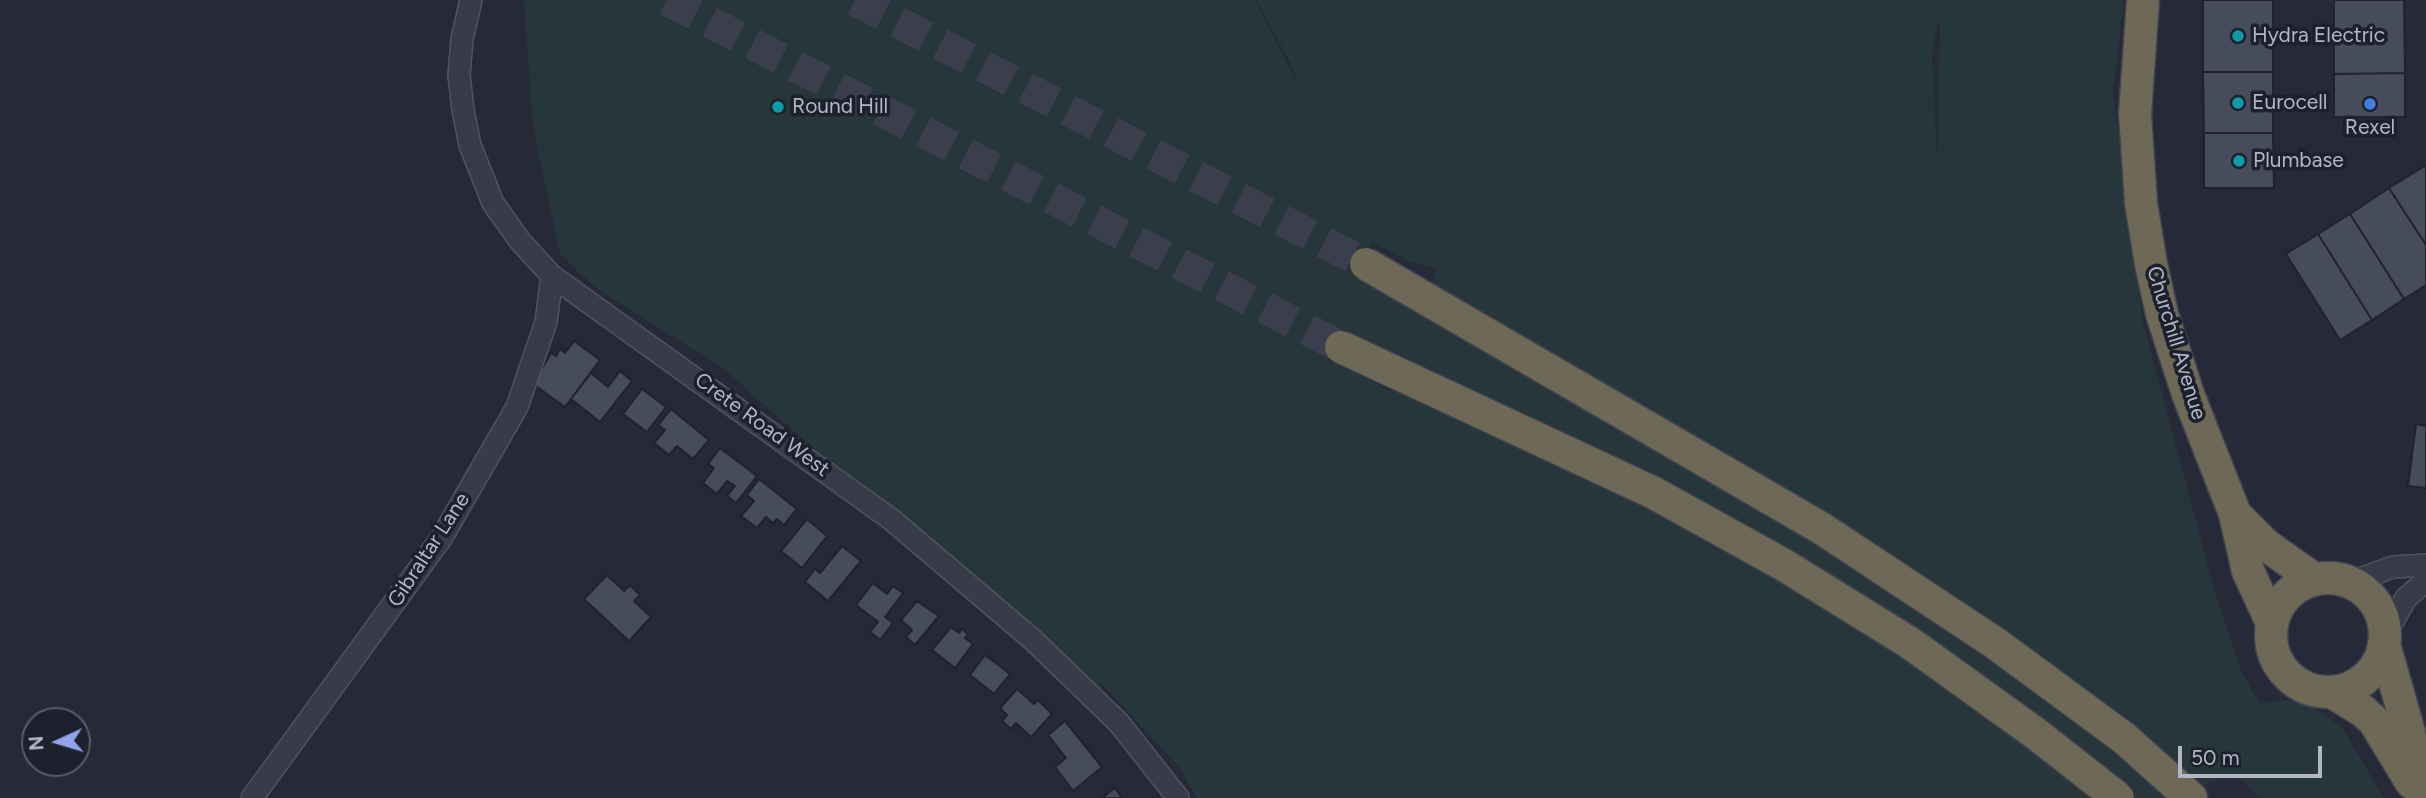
<!DOCTYPE html>
<style>
body{margin:0}
#map{position:relative;width:2426px;height:798px;overflow:hidden;background:#252938;font-family:Figtree,sans-serif}
canvas{display:block}
.north{position:absolute;left:21px;top:707px;width:70px;height:70px;box-sizing:border-box;background:#1d212d;border:2px solid #595d69;border-radius:50%;rotate:266deg;font-size:19px;font-weight:700;line-height:28px;text-align:center;color:#b3b7c4}
.north::after{content:'';display:block;margin:auto;width:24px;height:32px;background:#91a4eb;clip-path:polygon(50% 0,100% 100%,50% 72%,0 100%)}
.scale{position:absolute;left:2178px;top:746px;width:144px;height:32px;box-sizing:border-box;border:4px solid #b3b7c4;border-top:0;padding-left:9px;font-size:21px;line-height:24px;white-space:nowrap;color:#b3b7c4;-webkit-text-stroke:5px #1d212d;paint-order:stroke}
</style>
<div id="map">
<canvas width="2426" height="798"></canvas>
<div class="north">N</div>
<div class="scale">50 m</div>
</div>
<script>
const c = document.querySelector('canvas').getContext('2d');
c.lineJoin = 'round';
function fillPath(path, color) {
  c.fillStyle = color;
  c.fill(path, 'evenodd');
}
function poly(rows) {
  const path = new Path2D();
  for (const r of rows) {
    if (r.length === 3) {
      path.moveTo(r[0] + r[2], r[1]);
      path.arc(r[0], r[1], r[2], 0, 2 * Math.PI);
      continue;
    }
    path.moveTo(r[0], r[1]);
    for (let i = 2; i < r.length; i += 2) path.lineTo(r[i], r[i + 1]);
  }
  return path;
}
function stroke(path, color, width, dash) {
  c.strokeStyle = color;
  c.lineWidth = width;
  c.lineCap = dash ? 'butt' : 'round';
  c.setLineDash(dash || []);
  c.stroke(path);
}
function label(font, color, halo, rows, align = 'center') {
  c.font = font + ' Figtree,sans-serif';
  c.lineWidth = 7;
  c.setLineDash([]);
  c.textBaseline = 'middle';
  c.strokeStyle = halo;
  c.fillStyle = color;
  for (const [text, x, y, turn = 0] of rows) {
    c.save();
    c.translate(x, y);
    c.rotate((+turn || 0) * Math.PI / 180);
    c.textAlign = isNaN(turn) ? turn : align;
    if (halo) c.strokeText(text, 0, 0);
    c.fillText(text, 0, 0);
    c.restore();
  }
}
fillPath(poly([
 [524,0,1255,0,1298,84,1292,66,1256,0,2124,0,2113,94,2143,323,2218,603,2242,672,2259,703,2301,699,2342,727,2384,798,2260,798,2236,774,2166,798,1197,798,1178,766,1101,683,1100,694,830,463,724,369,596,288,560,254,533,127],
 [1940,21,1938,152,1937,152,1932,55,1936,27],
 [1373,242,1408,261,1437,269,1420,316,1354,272],
 [1344,331,1407,359,1392,392,1330,359]
]), '#27363a');
const building = poly([
 [2203,0,2273,0,2273,72,2203,72,2203,0],
 [2334,0,2404,0,2405,73,2334,74,2334,0],
 [2203,72,2273,72,2273,133,2204,133,2203,72],
 [2405,73,2405,117,2334,117,2334,74,2405,73],
 [2204,133,2273,133,2274,188,2204,188,2204,133],
 [2426,165,2426,245,2389,188,2426,165],
 [2389,188,2426,245,2426,285,2404,299,2350,214,2389,188],
 [2350,214,2404,299,2372,320,2318,234,2350,214],
 [2318,234,2372,320,2340,340,2286,254,2318,234],
 [574,341,600,360,565,407,533,384,551,353,556,356,560,349,565,353,574,341],
 [620,371,632,381,600,422,571,399,591,373,608,387,620,371],
 [642,389,666,407,647,432,623,414,642,389],
 [671,409,709,440,693,459,677,446,669,455,654,443,665,430,658,425,671,409],
 [2416,424,2426,426,2426,488,2408,486,2416,424],
 [720,448,757,476,736,503,727,496,735,486,727,481,717,494,703,483,714,468,708,464,720,448],
 [759,479,797,509,784,525,777,519,773,523,766,517,757,528,741,516,754,501,747,495,759,479],
 [807,519,827,536,802,568,781,551,807,519],
 [842,546,861,561,828,601,805,582,815,569,820,573,842,546],
 [607,575,624,591,630,585,640,595,634,601,651,617,629,641,584,599,607,575],
 [873,583,887,594,893,586,903,593,885,617,893,623,880,640,870,632,878,622,856,605,873,583],
 [917,601,939,616,915,645,906,637,912,630,901,620,917,601],
 [951,627,959,633,962,629,968,634,965,638,973,644,955,668,932,650,951,627],
 [985,655,1010,674,994,694,970,675,985,655],
 [1017,689,1034,704,1038,700,1052,714,1031,737,1016,723,1011,729,1002,721,1007,715,1000,708,1017,689],
 [1065,721,1102,767,1073,791,1055,767,1066,758,1048,735,1065,721],
 [1115,788,1122,798,1102,798,1115,788]
]);
fillPath(building, '#464c5c');
stroke(building, '#1f232f', 2);
stroke(poly([
 [667,0,1341,347],
 [855,0,1366,264]
]), '#3a3e4d', 32, [32, 16]);
const minor = poly([
 [471,0,462,39,459,75,463,110,470,145,493,203,520,241,552,276,892,520,1033,640,1119,723,1178,798],
 [2351,582,2393,567,2426,565],
 [2385,635,2406,598,2426,581],
 [252,798,442,537,517,407,546,322,552,276]
]);
const highway = poly([
 [2143,0,2135,114,2141,203,2151,264,2162,314,2188,394,2235,514,2248,571,2272,623],
 [2236,515,2266,545,2314,579],
 [2328,635,57],
 [2384,644,2409,732,2421,797],
 [2332,692,2363,711,2374,721,2411,782],
 [2124,738,2191,798]
]);
stroke(minor, '#505460', 24);
stroke(highway, '#404450', 35);
stroke(minor, '#383c49', 21);
stroke(highway, '#6e6856', 32);
const highwayBridge = poly([
 [1366,264,1821,528,1995,643,2124,738],
 [1341,347,1654,493,1784,565,1910,643,2035,733,2118,798]
]);
stroke(highwayBridge, '#404450', 35, []);
stroke(highwayBridge, '#6e6856', 32);
for (const [x, y, r, color] of [
 [2238,36,7,"#0f9aa8"],
 [2238,103,7,"#0f9aa8"],
 [2370,104,7,"#3f7fe0"],
 [778,107,7,"#0f9aa8"],
 [2239,161,7,"#0f9aa8"]
]) {
  const dot = new Path2D();
  dot.arc(x, y, r, 0, 2 * Math.PI);
  c.fillStyle = color;
  c.fill(dot);
  stroke(dot, '#1d212d', 2.5);
}
label('21px', '#b3b7c4', '#1d212d', [
 ["Hydra Electric",2252,36],
 ["Eurocell",2252,103],
 ["Round Hill",792,107],
 ["Rexel",2370,128,"center"],
 ["Plumbase",2253,161]
], 'left');
label('21px', '#b3b7c4', '#1d212d', [
 ["Churchill Avenue",2176,343,73],
 ["Crete Road West",762,425,36],
 ["Gibraltar Lane",429,550,-57]
]);
</script>
